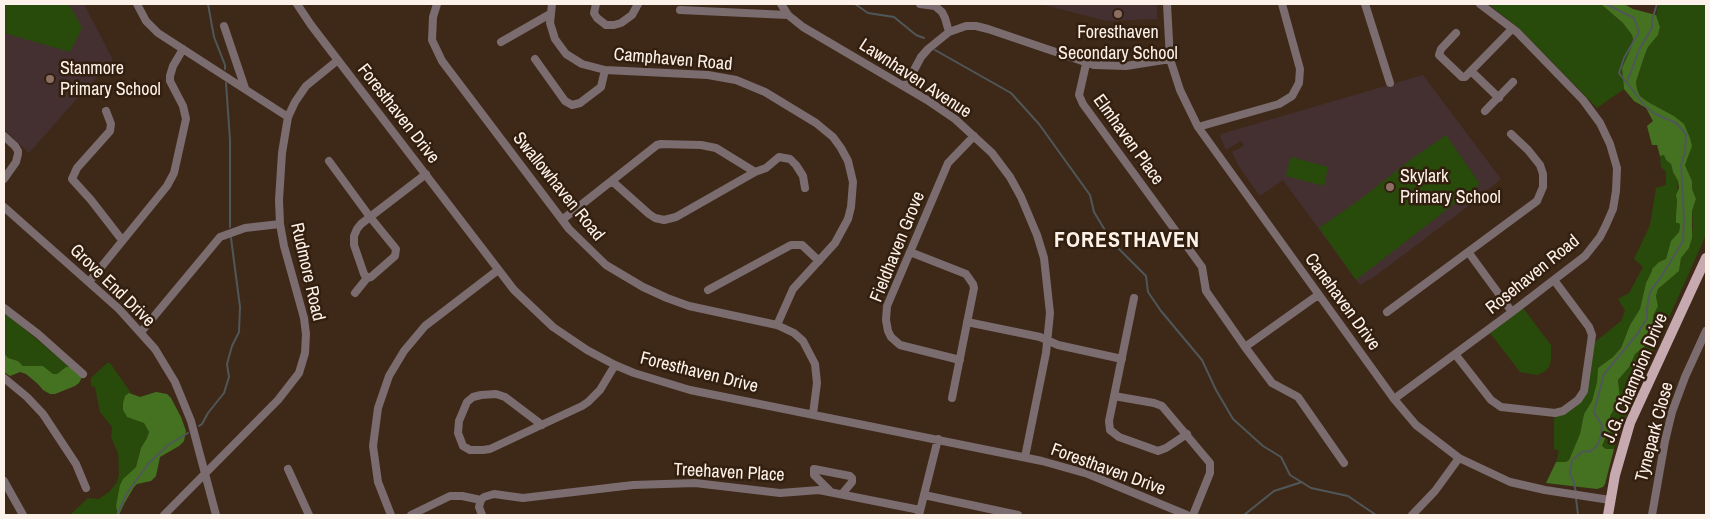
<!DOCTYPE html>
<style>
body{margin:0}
#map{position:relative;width:1710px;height:519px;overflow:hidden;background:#3e2919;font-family:"Archivo Narrow",sans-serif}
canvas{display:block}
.frame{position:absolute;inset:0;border:5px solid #fdf2ea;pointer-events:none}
</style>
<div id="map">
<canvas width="1710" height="519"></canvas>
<div class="frame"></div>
</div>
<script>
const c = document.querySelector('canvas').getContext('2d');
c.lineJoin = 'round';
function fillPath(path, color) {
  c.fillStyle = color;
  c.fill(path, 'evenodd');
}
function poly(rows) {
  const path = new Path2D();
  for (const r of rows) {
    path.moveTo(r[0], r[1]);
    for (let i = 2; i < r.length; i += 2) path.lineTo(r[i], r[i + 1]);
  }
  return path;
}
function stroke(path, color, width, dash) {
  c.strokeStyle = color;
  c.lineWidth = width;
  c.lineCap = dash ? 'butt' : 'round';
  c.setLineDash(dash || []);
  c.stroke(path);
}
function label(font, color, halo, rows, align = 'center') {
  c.font = font + ' "Archivo Narrow",sans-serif';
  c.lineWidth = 5;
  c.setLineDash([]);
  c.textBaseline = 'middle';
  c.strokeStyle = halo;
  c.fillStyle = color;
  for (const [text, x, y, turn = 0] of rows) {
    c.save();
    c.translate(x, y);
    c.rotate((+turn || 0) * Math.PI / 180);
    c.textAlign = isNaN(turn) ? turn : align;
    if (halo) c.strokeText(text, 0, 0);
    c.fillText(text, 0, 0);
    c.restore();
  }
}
fillPath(poly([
 [4,4,84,4,113,60,65,112,29,153,4,129],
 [1040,4,1157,4,1157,19,1107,21],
 [1423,75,1501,179,1463,210,1370,280,1369,279,1360,285,1283,180,1260,196,1238,165,1232,152,1244,146,1241,141,1226,150,1220,136,1221,134]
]), '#443030');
fillPath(poly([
 [4,4,69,4,82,28,70,52,4,33],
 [1488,4,1601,4,1623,23,1632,35,1633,39,1631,48,1622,68,1624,89,1597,108,1519,28],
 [1659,4,1706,4,1706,235,1633,398,1614,449,1606,449,1602,446,1611,429,1609,422,1610,416,1620,399,1618,380,1630,366,1635,354,1645,346,1654,326,1653,316,1658,306,1656,296,1658,289,1679,271,1681,258,1689,248,1693,227,1692,211,1696,199,1692,189,1692,181,1685,165,1690,151,1674,116,1648,102,1640,96,1637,89,1636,82,1644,57,1648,47,1658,35,1660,27,1656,15],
 [1446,135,1480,184,1356,280,1319,228,1362,198,1410,160],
 [1664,155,1666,160,1671,164,1673,172,1678,181,1676,215,1680,226,1679,232,1672,241,1666,259,1659,262,1646,283,1640,309,1630,325,1621,348,1613,357,1598,368,1597,382,1592,401,1584,414,1580,434,1569,460,1566,462,1556,462,1559,451,1554,449,1554,418,1561,415,1587,388,1595,342,1621,321,1625,311,1618,299,1629,293,1643,267,1634,259,1650,225,1656,188,1666,185,1666,172,1661,167,1660,156],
 [1291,157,1328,167,1324,186,1286,176],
 [1523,308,1551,345,1551,360,1549,367,1544,372,1537,375,1520,372,1490,333],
 [4,313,9,316,70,367,66,367,57,374,53,374,43,366,23,366,18,361,8,358,4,353],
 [107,363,110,363,131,393,129,393,149,432,147,438,141,448,136,467,123,479,116,506,118,515,70,515,88,498,99,499,110,491,117,482,119,474,118,453,111,437,112,427,100,412,95,387,91,386,91,378]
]), '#284a0a');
fillPath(poly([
 [1601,4,1624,4,1633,9,1656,15,1660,27,1658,35,1648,47,1644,57,1636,82,1637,89,1640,96,1648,102,1674,116,1684,124,1690,138,1692,146,1685,165,1692,181,1692,189,1696,199,1692,211,1692,238,1689,248,1681,258,1679,271,1658,289,1656,296,1658,306,1653,316,1654,326,1651,336,1645,346,1635,354,1630,366,1618,380,1620,399,1610,416,1610,434,1605,439,1602,446,1606,449,1614,449,1605,484,1603,487,1597,489,1546,483,1556,462,1566,462,1569,460,1580,434,1584,414,1592,401,1597,382,1598,368,1613,357,1621,348,1630,325,1640,309,1646,283,1652,271,1652,269,1659,262,1666,259,1671,241,1679,232,1680,226,1679,223,1676,223,1676,215,1677,200,1676,195,1679,188,1678,181,1673,172,1671,164,1666,160,1664,155,1660,156,1657,145,1652,145,1647,126,1653,121,1646,108,1634,101,1624,89,1622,68,1631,48,1633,39,1632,35,1623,23],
 [4,353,8,358,18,361,23,366,43,366,53,374,57,374,66,367,70,367,82,377,79,383,75,386,55,394,50,394,43,390,38,384,26,374,20,372,10,376,4,372],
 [156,392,167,394,171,398,181,417,186,431,184,441,179,446,160,457,156,476,151,481,137,484,134,487,124,504,119,515,118,515,116,506,120,485,123,479,136,467,141,448,147,438,149,432,144,423,127,417,123,410,123,403,125,396,129,393,140,397]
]), '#457220');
stroke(poly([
 [208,4,214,37,225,65,225,69],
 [855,4,868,13,894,17,916,35,924,38],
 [935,50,1011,93,1039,124,1090,195,1094,212,1112,242,1146,276,1148,292,1161,311,1202,360,1216,390,1233,419,1263,446,1281,457,1290,475,1311,488,1348,496,1376,515],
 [1627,82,1639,50,1652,28,1652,20,1657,4],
 [226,83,230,140,230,227],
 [199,426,202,424,208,413,224,393,229,377,227,364,232,346,239,332,240,307,231,238],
 [1576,493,1574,483,1570,474,1572,460,1582,452,1591,451,1597,446,1601,436,1602,426,1594,412,1604,374,1638,333,1647,318,1647,309,1650,292,1661,277,1683,241,1684,218,1681,164,1685,153,1686,134,1676,123,1655,114,1646,107,1619,73,1624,58,1639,32,1634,18,1606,4],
 [1576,498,1578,515],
 [117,515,127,493,148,464,168,445,188,433],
 [1244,515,1274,491,1302,482]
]), '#505759', 2);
stroke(poly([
 [137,4,146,21,158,33,288,117],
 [297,4,311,25,514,290,553,327,587,350,615,365,634,373,690,390,1042,461,1088,474,1187,515],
 [437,4,433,17,432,40,442,61,569,229,606,265,643,287,667,298,689,306,777,325,794,333,803,341,815,364,817,383,813,414],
 [552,4,550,23,555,39,566,54,582,64,605,70,708,75,736,80,765,92,816,123,833,137,841,148,848,161,853,182,851,207,848,219,835,243,793,289,777,325],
 [596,4,594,13,597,18,606,25,614,25,621,23,632,15,638,4],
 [781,4,788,15,803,27,927,100,955,119,992,153,1010,177,1021,197,1037,235,1044,258,1050,313,1046,353,1025,457],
 [920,4,935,6,942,12,945,18,949,32],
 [1167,4,1170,59,1180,90,1198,127,1394,399,1416,425,1459,458,1510,482,1545,490,1610,500],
 [1365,4,1390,83],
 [680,10,788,15],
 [224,26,245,88],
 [1456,33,1441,49,1439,55,1462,77,1465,77,1512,29],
 [501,42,550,14],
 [535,59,565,101,572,105,580,103,601,87,605,70],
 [1086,64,1079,95,1083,104,1202,267,1206,291,1245,347,1272,383,1298,397,1344,463],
 [1471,71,1499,98],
 [905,87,921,57,928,49,949,32,966,26,976,26,988,29,1094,65,1126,66,1170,59],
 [106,111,111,124,110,131,77,168,72,179,91,200,122,240],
 [1485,111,1513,82],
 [1198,127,1279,104,1292,96,1299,83,1300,69,1282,4],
 [4,136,15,146,18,151,18,154,16,162,4,179],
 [329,161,370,217,396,249,395,256,371,277,367,278,364,274,354,245,354,236,357,229,361,224,370,217,426,174],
 [612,181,649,214,655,218,664,220,676,217,755,172,766,168,779,157,790,159,796,165,803,176,805,188],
 [4,207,119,309,155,349,175,382,191,421,216,515],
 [562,220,657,145,661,144,701,145,716,148,755,172],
 [910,252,966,274,973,284,974,288,952,398],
 [1469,253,1512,312],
 [89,282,167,186,174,173,186,119,183,106,170,81,170,76,173,66,183,49],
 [708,290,791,245,802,245,819,261],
 [355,293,367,278],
 [1134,298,1109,421,1110,430,1119,437,1158,451,1166,448,1187,434],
 [4,308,38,334,83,374],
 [1387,312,1537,201,1543,187,1543,174,1540,165,1528,150,1511,134],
 [967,322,1040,337,1058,345,1122,359],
 [141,332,220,237,245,228,280,224],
 [1245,347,1318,295],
 [1455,354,1491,400,1501,407,1555,413,1563,411,1578,400,1584,391,1592,335,1589,327,1554,280],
 [960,360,900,345,891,337,888,331,886,320,887,306,948,163,974,136],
 [4,378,27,397,43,414,76,464,86,488],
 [1114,396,1154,403,1162,406,1210,463,1210,473,1193,515],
 [1394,399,1512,312,1585,256,1600,237,1606,225,1613,209,1616,191,1617,168,1610,144,1600,123,1583,100,1517,32,1480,4],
 [542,425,505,397,496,394,481,395,473,397,467,402,459,421,458,433,463,446,470,450,483,450,490,449,582,406,588,402,600,390,615,365],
 [288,469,309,515],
 [4,481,23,515],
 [830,491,814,475,814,469,850,476,852,478,852,482,842,494],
 [924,495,1018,515],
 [164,515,278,400,299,373,305,353,306,334,304,318,284,246,280,224,279,200,282,153,288,117,295,102,306,86,338,60],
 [391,515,378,482,373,446,378,408,389,376,404,351,425,326,498,270],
 [411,515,450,496,462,496,481,500],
 [482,515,479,507,481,500,484,497,494,494,523,498,633,485,695,483,780,493,819,490,920,510],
 [919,515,938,439],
 [1412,515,1435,491,1459,458],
 [1652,515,1665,441,1672,412,1685,377,1706,331]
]), '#7b6c6f', 8);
stroke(poly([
 [1608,515,1615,475,1630,423,1706,258]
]), '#c7aab0', 10);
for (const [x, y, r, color] of [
 [1118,14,5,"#8d6e63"],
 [50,79,5,"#8d6e63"],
 [1390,187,5,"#8d6e63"]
]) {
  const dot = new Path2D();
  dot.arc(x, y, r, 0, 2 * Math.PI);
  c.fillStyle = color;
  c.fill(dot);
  stroke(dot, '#331f0f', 2);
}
label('18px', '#fdf2ea', '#331f0f', [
 ["Foresthaven",1118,33,"center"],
 ["Secondary School",1118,54,"center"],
 ["Stanmore",60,69],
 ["Primary School",60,90],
 ["Skylark",1400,177],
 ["Primary School",1400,198]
], 'left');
label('18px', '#fdf2ea', '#331f0f', [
 ["Camphaven Road",673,60,5],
 ["Lawnhaven Avenue",915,79,33],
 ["Foresthaven Drive",398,114,52],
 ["Elmhaven Place",1128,140,54],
 ["Swallowhaven Road",558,187,51],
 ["Fieldhaven Grove",898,247,-68],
 ["Rudmore Road",307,272,77],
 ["Rosehaven Road",1533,275,-39],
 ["Grove End Drive",112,286,44],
 ["Canehaven Drive",1342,302,54],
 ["Foresthaven Drive",699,373,14],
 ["J.G. Champion Drive",1636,378,-67],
 ["Tynepark Close",1655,432,-75],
 ["Foresthaven Drive",1108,470,20],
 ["Treehaven Place",729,473,3]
]);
c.letterSpacing = '1px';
label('bold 22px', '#fdf2ea', '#331f0f', [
 ["FORESTHAVEN",1127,241]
]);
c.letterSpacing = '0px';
</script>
